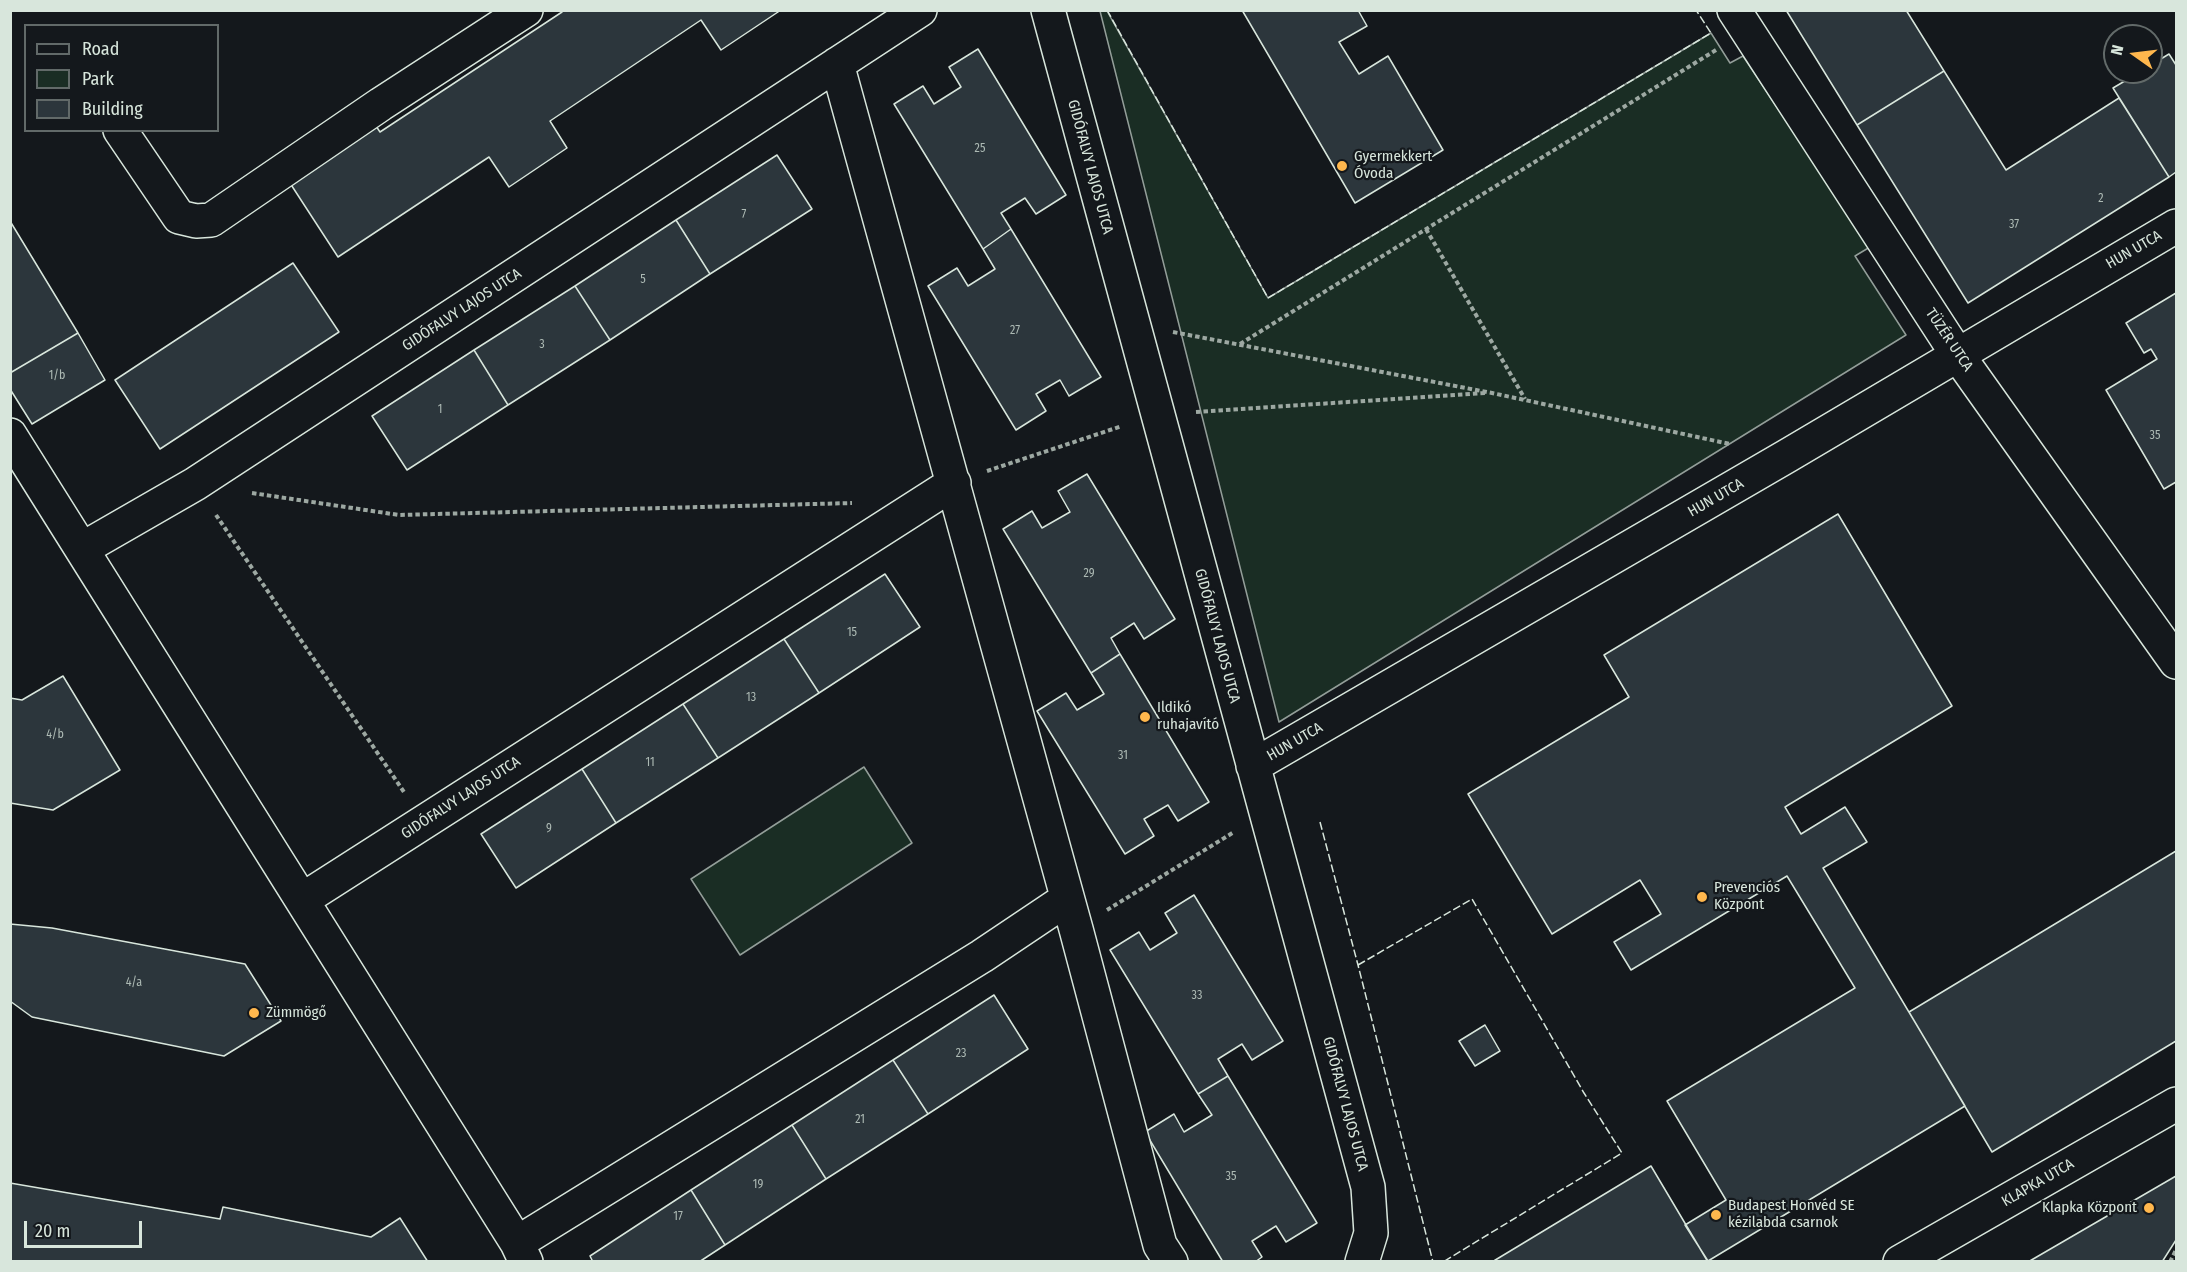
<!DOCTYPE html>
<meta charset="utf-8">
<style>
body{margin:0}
#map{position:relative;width:2187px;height:1272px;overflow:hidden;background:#14181c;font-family:"Fira Sans Condensed",sans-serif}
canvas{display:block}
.frame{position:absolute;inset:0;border:12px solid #d8e6dc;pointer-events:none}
.legend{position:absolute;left:24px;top:24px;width:195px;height:108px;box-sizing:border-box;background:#14181c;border:2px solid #626a69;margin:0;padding:8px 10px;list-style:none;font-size:18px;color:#d8e6dc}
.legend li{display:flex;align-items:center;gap:12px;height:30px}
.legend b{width:30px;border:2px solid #626a69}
.north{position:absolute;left:2103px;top:24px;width:60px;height:60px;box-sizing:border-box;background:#14181c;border:2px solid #626a69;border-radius:50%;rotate:284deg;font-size:16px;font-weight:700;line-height:24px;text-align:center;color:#d8e6dc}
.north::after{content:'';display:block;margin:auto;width:21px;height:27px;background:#ffb74d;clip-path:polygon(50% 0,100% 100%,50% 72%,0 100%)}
.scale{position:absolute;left:24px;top:1221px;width:118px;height:27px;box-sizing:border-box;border:3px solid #d8e6dc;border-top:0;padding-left:8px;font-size:18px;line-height:21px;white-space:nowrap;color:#d8e6dc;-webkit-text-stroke:4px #14181c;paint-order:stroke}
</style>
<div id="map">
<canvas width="2187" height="1272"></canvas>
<div class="frame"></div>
<ul class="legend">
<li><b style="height:8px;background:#14181c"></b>Road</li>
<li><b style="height:16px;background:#1a2d24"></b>Park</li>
<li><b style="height:16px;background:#2c363c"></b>Building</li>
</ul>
<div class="north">N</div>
<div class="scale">20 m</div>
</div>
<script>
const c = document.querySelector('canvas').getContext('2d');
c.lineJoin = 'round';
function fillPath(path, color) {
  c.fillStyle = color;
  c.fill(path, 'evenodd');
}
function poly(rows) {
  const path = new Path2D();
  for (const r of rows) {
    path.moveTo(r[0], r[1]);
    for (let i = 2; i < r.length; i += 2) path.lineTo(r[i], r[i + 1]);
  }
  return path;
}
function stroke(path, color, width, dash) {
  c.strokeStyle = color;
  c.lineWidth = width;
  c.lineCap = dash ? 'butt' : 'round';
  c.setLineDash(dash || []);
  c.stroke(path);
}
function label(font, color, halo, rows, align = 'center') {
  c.font = font + ' "Fira Sans Condensed",sans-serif';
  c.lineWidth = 4.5;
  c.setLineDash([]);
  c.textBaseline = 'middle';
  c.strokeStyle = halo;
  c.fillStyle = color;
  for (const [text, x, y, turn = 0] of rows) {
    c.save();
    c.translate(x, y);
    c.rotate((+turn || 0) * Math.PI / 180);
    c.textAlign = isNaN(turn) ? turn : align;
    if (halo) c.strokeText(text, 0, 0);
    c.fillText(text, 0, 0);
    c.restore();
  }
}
const green = poly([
 [1100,11,1107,11,1268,298,1711,33,1730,63,1743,56,1870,247,1855,256,1906,335,1279,722,1100,11],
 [864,767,912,843,740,955,691,879,864,767]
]);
fillPath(green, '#1a2d24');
stroke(green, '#939e99', 1.5);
const building = poly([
 [561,10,781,10,721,50,701,20,550,121,567,148,509,187,489,157,338,257,288,180,374,123,380,132,562,12,561,10],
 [1242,10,1358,10,1367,26,1339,42,1359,74,1388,56,1443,150,1355,203,1242,10],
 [1786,10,1906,10,1944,71,1857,125,1786,10],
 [978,49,1066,195,1036,214,1025,198,1001,213,1011,229,983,249,894,104,923,86,934,104,961,87,949,67,978,49],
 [2169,54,2176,65,2176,172,2169,177,2113,88,2140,72,2151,72,2151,65,2169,54],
 [1944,71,2006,170,2119,98,2169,177,1968,303,1857,125,1944,71],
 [777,155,812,209,710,274,676,220,777,155],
 [676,220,710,274,610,340,575,286,676,220],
 [10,221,78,333,10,373,10,221],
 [1011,229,1101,377,1069,396,1060,380,1036,394,1046,411,1016,430,928,286,957,268,968,286,995,269,983,249,1011,229],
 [293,263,339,332,160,449,115,380,293,263],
 [575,286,610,340,508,405,474,350,575,286],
 [2176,293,2176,482,2164,489,2106,390,2157,359,2151,349,2144,353,2126,323,2176,293],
 [78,333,105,380,32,424,10,389,10,373,78,333],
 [474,350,508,405,407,470,372,416,474,350],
 [1087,474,1175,619,1144,639,1134,623,1111,638,1120,654,1091,673,1003,529,1032,511,1042,528,1070,512,1058,491,1087,474],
 [1838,514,1952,706,1785,807,1801,834,1845,807,1867,842,1823,868,1965,1106,1708,1261,1685,1225,1726,1200,1667,1101,1855,988,1787,876,1631,970,1614,942,1661,914,1640,880,1552,934,1468,794,1629,697,1604,655,1838,514],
 [885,574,920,627,819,693,784,639,885,574],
 [784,639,819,693,718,758,683,704,784,639],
 [1120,654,1209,802,1178,821,1168,805,1144,819,1154,836,1125,854,1037,711,1066,693,1077,710,1104,694,1091,673,1120,654],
 [63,676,120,770,53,810,10,803,10,698,22,700,63,676],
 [683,704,718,758,616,823,582,769,683,704],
 [582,769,616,823,516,888,481,834,582,769],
 [2176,851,2176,1041,1992,1152,1909,1012,2176,851],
 [1194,895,1283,1041,1252,1060,1242,1044,1218,1059,1228,1076,1198,1094,1110,950,1139,932,1150,950,1177,933,1165,913,1194,895],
 [10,924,52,928,245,964,281,1021,224,1056,32,1017,10,1001,10,924],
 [994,995,1028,1049,928,1114,893,1060,994,995],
 [1485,1025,1500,1051,1475,1066,1459,1041,1485,1025],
 [893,1060,928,1114,826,1179,792,1125,893,1060],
 [1228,1076,1317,1223,1286,1242,1276,1226,1252,1241,1262,1257,1255,1262,1223,1262,1145,1132,1174,1114,1184,1132,1212,1115,1198,1094,1228,1076],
 [792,1125,826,1179,725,1245,691,1190,792,1125],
 [1651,1166,1708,1262,1492,1262,1651,1166],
 [2176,1176,2176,1240,2162,1262,2028,1262,2176,1176],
 [10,1183,220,1219,223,1207,371,1237,400,1218,428,1262,10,1262,10,1183],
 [691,1190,725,1245,699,1262,593,1262,590,1256,691,1190]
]);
fillPath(building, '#2c363c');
stroke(building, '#d8e6dc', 1.5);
const minor = poly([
 [1048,10,1368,1187,1371,1233,1362,1262],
 [1734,10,1957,354,2176,662],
 [837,64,1076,929,1160,1245,1171,1262],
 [120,130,179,217,196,221,211,220,381,104,526,10],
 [10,435,517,1243,526,1262],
 [82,549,195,484,920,10],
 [1253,766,1787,456,2176,226],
 [302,900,954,483],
 [517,1243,982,956,1067,899],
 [1900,1262,2176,1104]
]);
stroke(minor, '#d8e6dc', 36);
stroke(poly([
 [1426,229,1525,399],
 [1173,332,1492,393,1730,444],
 [1240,344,1716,50],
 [1196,412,1485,393],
 [987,471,1122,426],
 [252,493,399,515,852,503],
 [216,515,404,792],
 [1107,910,1234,832],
 [2170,1262,2176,1250]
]), '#9da8a2', 4, [4.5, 3]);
stroke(minor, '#14181c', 33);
stroke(poly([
 [1107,10,1268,298,1711,33,1696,10],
 [1320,822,1358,965,1433,1262],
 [1358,965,1472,899,1584,1093,1622,1153,1443,1262]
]), '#d8e6dc', 1.5, [8, 3]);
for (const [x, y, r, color] of [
 [1342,166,6,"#ffb74d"],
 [1145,717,6,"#ffb74d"],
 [1702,897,6,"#ffb74d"],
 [254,1013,6,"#ffb74d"],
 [2149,1208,6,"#ffb74d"],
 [1716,1215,6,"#ffb74d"]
]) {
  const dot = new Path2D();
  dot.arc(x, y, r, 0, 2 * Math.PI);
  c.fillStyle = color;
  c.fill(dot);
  stroke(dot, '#14181c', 2);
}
label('12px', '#adbab4', null, [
 ["25",980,149],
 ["2",2101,199],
 ["7",744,215],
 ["37",2014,225],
 ["5",643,280],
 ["27",1015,331],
 ["3",542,345],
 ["1/b",57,376],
 ["1",440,410],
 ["35",2155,436],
 ["29",1089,574],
 ["15",852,633],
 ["13",751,698],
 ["4/b",55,735],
 ["31",1123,756],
 ["11",650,763],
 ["9",549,829],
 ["4/a",134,983],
 ["33",1197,996],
 ["23",961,1054],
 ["21",860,1120],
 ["35",1231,1177],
 ["19",758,1185],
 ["17",678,1217]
]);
label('15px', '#d8e6dc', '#14181c', [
 ["Gyermekkert",1354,157],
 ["Óvoda",1354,174],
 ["Ildikó",1157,708],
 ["ruhajavító",1157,725],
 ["Prevenciós",1714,888],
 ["Központ",1714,905],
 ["Zümmögő",266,1013],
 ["Budapest Honvéd SE",1728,1206],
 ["kézilabda csarnok",1728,1223],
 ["Klapka Központ",2137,1208,"right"]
], 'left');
label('15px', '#d8e6dc', '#14181c', [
 ["GIDÓFALVY LAJOS UTCA",1090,167,75],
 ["HUN UTCA",2134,250,-30],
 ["GIDÓFALVY LAJOS UTCA",462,310,-33],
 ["TÜZÉR UTCA",1949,340,56],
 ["HUN UTCA",1716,498,-30],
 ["GIDÓFALVY LAJOS UTCA",1217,636,75],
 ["HUN UTCA",1295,742,-30],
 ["GIDÓFALVY LAJOS UTCA",461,798,-33],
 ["GIDÓFALVY LAJOS UTCA",1345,1104,75],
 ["KLAPKA UTCA",2038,1183,-30]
]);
</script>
